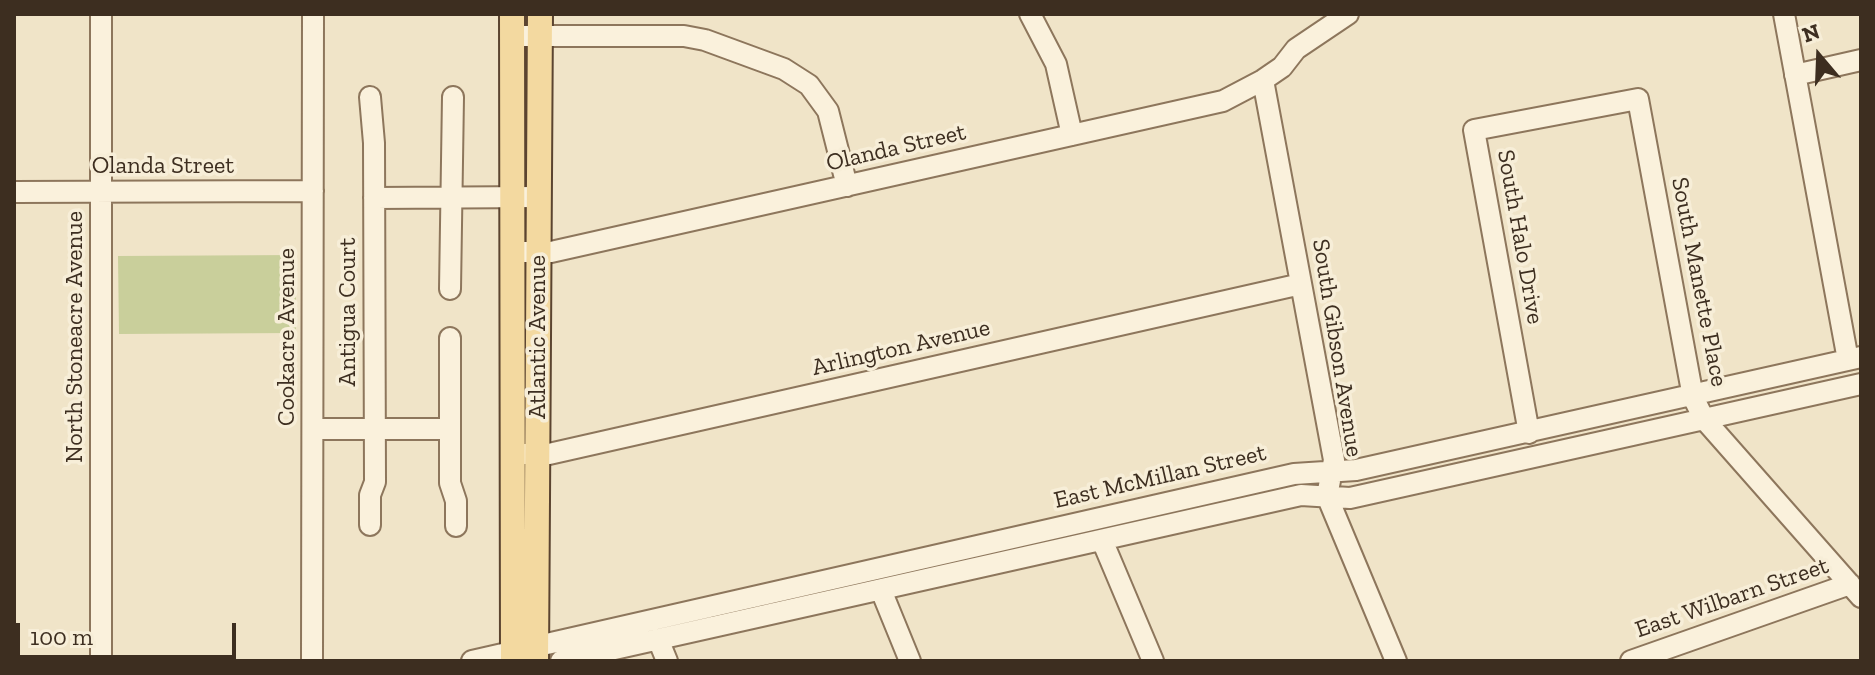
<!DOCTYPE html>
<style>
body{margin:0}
#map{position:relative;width:1875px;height:675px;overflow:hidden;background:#f0e4c8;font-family:"Zilla Slab",serif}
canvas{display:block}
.frame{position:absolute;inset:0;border:16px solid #3d2e20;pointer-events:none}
.north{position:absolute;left:1779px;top:16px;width:80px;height:80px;-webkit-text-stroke:6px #f7eed8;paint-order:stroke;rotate:341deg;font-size:22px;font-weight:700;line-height:32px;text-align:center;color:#3d2e20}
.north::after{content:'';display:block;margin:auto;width:28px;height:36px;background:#3d2e20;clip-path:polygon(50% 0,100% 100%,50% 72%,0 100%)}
.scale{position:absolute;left:16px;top:623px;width:220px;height:36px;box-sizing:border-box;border:4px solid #3d2e20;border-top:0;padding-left:10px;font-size:24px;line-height:28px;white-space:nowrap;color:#3d2e20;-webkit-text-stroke:6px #f7eed8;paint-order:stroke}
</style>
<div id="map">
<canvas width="1875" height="675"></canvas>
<div class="frame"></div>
<div class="north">N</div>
<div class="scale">100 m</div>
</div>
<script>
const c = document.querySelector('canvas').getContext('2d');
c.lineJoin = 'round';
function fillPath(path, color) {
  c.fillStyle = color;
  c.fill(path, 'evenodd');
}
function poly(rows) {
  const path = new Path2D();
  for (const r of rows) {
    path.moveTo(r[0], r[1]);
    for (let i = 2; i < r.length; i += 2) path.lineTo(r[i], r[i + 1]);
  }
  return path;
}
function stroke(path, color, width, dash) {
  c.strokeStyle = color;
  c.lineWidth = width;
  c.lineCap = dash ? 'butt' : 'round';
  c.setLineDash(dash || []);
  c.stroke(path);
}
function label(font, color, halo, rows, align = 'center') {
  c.font = font + ' "Zilla Slab",serif';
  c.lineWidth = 7;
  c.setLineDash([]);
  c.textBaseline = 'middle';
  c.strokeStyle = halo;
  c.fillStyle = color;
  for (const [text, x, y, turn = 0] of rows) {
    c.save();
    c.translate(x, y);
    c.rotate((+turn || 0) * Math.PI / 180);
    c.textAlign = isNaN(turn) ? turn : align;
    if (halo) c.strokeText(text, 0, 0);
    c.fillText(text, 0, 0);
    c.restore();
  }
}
fillPath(poly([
 [296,255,296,333,119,334,118,256]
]), '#c9cf9b');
const minor = poly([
 [1030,14,1056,64,1072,135],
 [1784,14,1848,360],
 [512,36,684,36,705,40,784,69,809,85,828,111,847,186],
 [1795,75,1861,60],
 [1263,80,1334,460,1327,496,1396,661],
 [370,97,374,143,375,482,370,495,370,525],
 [14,192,313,191],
 [374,198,539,197],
 [512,252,551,252,1223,101,1263,80,1282,67,1296,49,1348,14],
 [450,289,453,97],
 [450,338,450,483,456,501,456,526],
 [313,429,450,429],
 [1529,433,1474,130,1638,99,1693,397,1704,419,1861,597],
 [524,454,549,454,1301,284],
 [1102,540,1153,661],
 [881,590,910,661],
 [658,639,667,661],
 [101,661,101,14],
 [312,661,313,14],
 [472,661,1294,474,1356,470,1861,357],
 [561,661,1301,495,1350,498,1861,384],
 [1631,661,1850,584]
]);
const major = poly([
 [512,14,513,661],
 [536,661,540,14]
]);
stroke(minor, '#8d765c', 24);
stroke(major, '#5b4430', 28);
stroke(minor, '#faf1dc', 20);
stroke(major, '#f3d9a0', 24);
label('24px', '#3d2e20', '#f7eed8', [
 ["Olanda Street",896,148,-13],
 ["Olanda Street",163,166],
 ["South Halo Drive",1520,237,80],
 ["South Manette Place",1699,282,79],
 ["Antigua Court",348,312,-90],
 ["North Stoneacre Avenue",75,337,-90],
 ["Cookacre Avenue",287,337,-90],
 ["Atlantic Avenue",538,337,-90],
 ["Arlington Avenue",901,348,-13],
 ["South Gibson Avenue",1337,348,81],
 ["East McMillan Street",1160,477,-13],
 ["East Wilbarn Street",1732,598,-19]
]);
</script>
